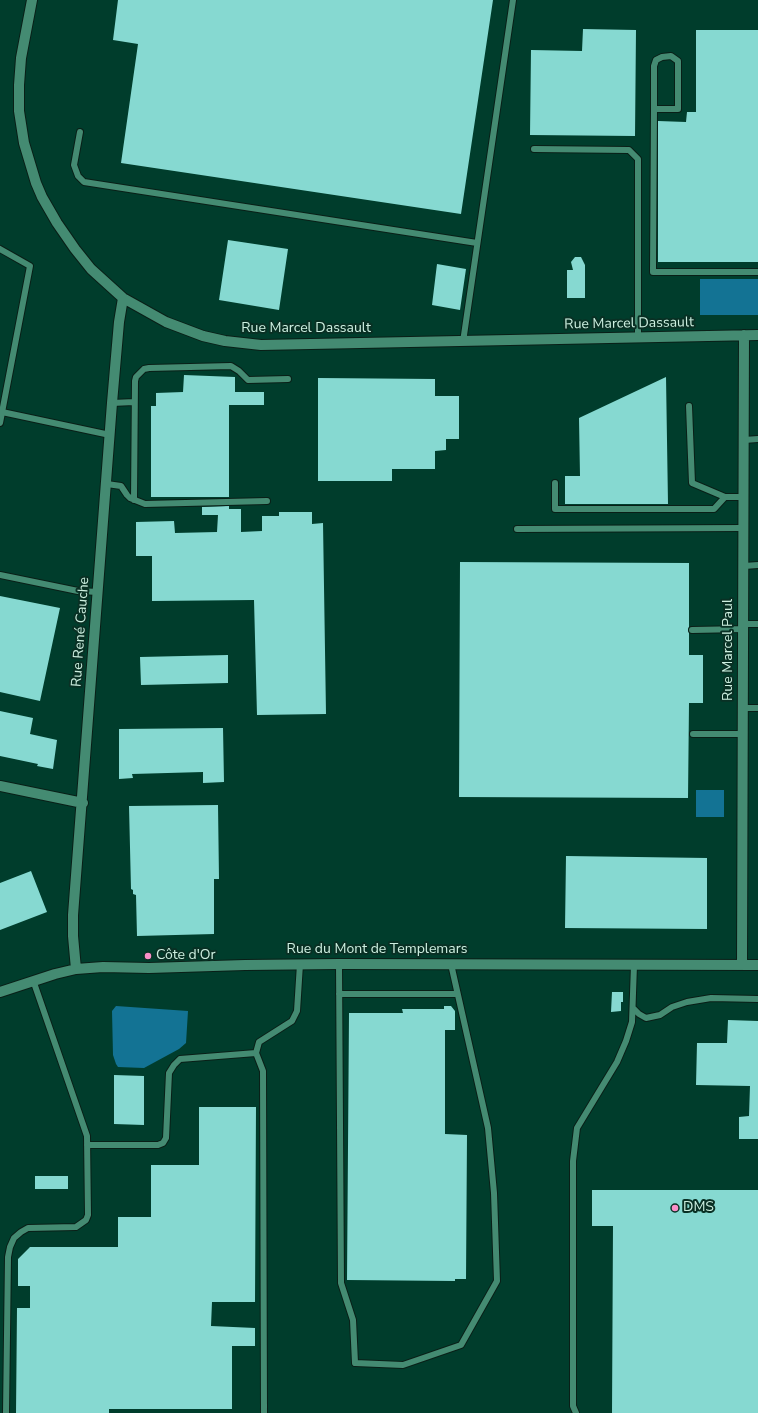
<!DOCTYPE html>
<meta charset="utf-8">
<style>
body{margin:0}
canvas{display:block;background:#003d2c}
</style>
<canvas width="758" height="1413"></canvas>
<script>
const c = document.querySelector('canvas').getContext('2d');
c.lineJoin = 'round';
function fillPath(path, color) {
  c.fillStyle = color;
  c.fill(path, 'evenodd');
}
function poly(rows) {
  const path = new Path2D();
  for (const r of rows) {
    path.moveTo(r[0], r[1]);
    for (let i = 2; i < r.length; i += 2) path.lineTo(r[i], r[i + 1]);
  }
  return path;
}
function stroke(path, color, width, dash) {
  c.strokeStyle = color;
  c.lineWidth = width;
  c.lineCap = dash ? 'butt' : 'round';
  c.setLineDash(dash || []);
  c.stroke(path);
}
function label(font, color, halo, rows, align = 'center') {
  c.font = font + ' "Nunito Sans",sans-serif';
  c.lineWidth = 4;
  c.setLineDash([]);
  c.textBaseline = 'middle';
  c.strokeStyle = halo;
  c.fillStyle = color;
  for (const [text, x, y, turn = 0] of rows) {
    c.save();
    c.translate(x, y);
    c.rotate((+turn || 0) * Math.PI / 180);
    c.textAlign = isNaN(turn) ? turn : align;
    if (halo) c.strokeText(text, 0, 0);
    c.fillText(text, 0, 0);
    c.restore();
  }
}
fillPath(poly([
 [700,279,758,279,758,315,700,315],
 [696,790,724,790,724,817,696,817],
 [116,1006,188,1011,186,1043,179,1049,144,1068,118,1067,116,1064,113,1055,112,1011]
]), '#137394');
fillPath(poly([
 [118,0,493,0,461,214,121,163,138,44,113,40],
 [583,29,636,30,635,136,530,135,531,50,582,51],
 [696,30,758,30,758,262,658,262,658,121,686,122,687,112,696,112],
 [228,240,288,249,279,310,219,300],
 [575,257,581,257,585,265,585,298,567,298,567,270,573,270,571,262],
 [437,264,466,269,460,310,432,305],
 [184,375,235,377,235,392,264,392,264,405,229,405,229,497,151,497,151,406,156,406,156,393,183,392],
 [666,377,668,504,565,504,565,476,580,476,579,418],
 [318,378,435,379,435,396,459,396,459,439,446,439,446,450,435,451,435,469,392,469,392,481,318,481],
 [229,506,229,509,241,509,241,532,262,531,262,516,279,516,279,512,312,512,312,524,323,523,326,714,257,715,254,600,152,601,152,556,136,556,136,522,174,521,175,533,217,532,218,515,202,515,202,507],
 [460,562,689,563,689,627,688,630,689,633,689,655,703,655,703,703,689,703,688,798,459,797],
 [0,596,60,608,40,701,0,692],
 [228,655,228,683,141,685,140,657],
 [0,711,33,718,30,734,57,740,53,769,37,766,38,764,0,756],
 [223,728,224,782,203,783,203,772,132,774,133,778,119,779,119,729],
 [218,805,219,879,214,879,214,934,137,936,136,895,133,894,133,890,131,889,129,806],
 [566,856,707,858,707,929,565,928],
 [31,871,47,912,0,930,0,883],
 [612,992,623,992,623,1002,621,1002,621,1011,611,1012],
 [444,1006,451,1006,455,1011,455,1030,445,1030,445,1134,467,1135,466,1279,455,1279,455,1281,347,1280,349,1013,403,1013,402,1009,444,1009],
 [728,1020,758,1021,758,1139,739,1139,739,1117,749,1116,750,1086,696,1085,697,1043,727,1043],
 [114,1075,144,1076,144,1125,114,1124],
 [199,1107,256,1107,255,1302,212,1302,211,1326,255,1328,255,1346,232,1346,232,1409,109,1409,109,1413,16,1413,17,1308,30,1308,30,1286,18,1286,18,1259,30,1247,118,1247,118,1217,151,1217,151,1165,199,1165],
 [35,1176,68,1176,68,1189,35,1189],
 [592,1190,758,1190,758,1413,612,1413,613,1226,592,1226]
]), '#86d9d1');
const lane = poly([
 [654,109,678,109,678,61,671,56,662,57,656,60,654,66,654,109,653,272,758,272],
 [80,132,74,165,78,176,84,182,477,243],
 [534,149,629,150,638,159,638,338],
 [0,249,30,266,0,423],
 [463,342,513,0],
 [112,403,134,402],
 [689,406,692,483,725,497],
 [2,412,110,435],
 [744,440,758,439],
 [555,483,555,509,714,509,725,497,744,497],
 [107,484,121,486,127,495,130,498,145,504,267,501],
 [134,500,135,381,136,377,144,369,149,368,231,366,239,371,248,380,288,379],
 [517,529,744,528],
 [744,566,758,565],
 [0,575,78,591,99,592],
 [743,624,758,624],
 [692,630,744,629],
 [743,708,758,708],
 [693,734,743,734],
 [339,964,341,1283,353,1320,355,1363,403,1365,461,1345,497,1281,494,1193,488,1128,451,964],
 [339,994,457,994],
 [633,1008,639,1014,646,1018,660,1015,672,1007,687,1002,711,998,758,999],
 [87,1145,158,1145,163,1143,166,1138,169,1073,174,1065,180,1059,256,1053],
 [6,1413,8,1257,10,1247,14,1238,21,1232,28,1228,76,1227,86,1220,88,1215,87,1136,33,980],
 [264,1413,263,1071,256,1053,259,1042,292,1021,297,1011,300,964],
 [576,1413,573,1406,573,1161,577,1128,617,1062,626,1041,632,1022,634,965]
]);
const street = poly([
 [32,0,21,58,19,85,19,111,24,143,36,183,42,197,57,223,75,249,91,269,123,298,166,322,203,336,225,341,261,345,758,335],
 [0,786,83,803],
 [742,965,744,335],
 [76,969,73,936,73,915,112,403,119,322,123,298],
 [0,992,55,974,76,969,103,967,149,968,245,965,339,964,758,965]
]);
stroke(lane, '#091f17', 8);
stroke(street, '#091f17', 12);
stroke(lane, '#448b72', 6);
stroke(street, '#448b72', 10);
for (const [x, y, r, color] of [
 [148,956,4,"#fa8fc8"],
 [675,1208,4,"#fa8fc8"]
]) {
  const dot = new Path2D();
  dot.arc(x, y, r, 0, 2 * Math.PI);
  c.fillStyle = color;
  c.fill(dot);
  stroke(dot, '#093024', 1.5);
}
label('14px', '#cdefe0', '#093024', [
 ["Rue Marcel Dassault",629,324,-1],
 ["Rue Marcel Dassault",306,329],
 ["Rue René Cauche",81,632,-86],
 ["Rue Marcel Paul",729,650,-90],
 ["Rue du Mont de Templemars",377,950]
]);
label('14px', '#cdefe0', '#093024', [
 ["Côte d'Or",156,956],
 ["DMS",683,1208]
], 'left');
</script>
